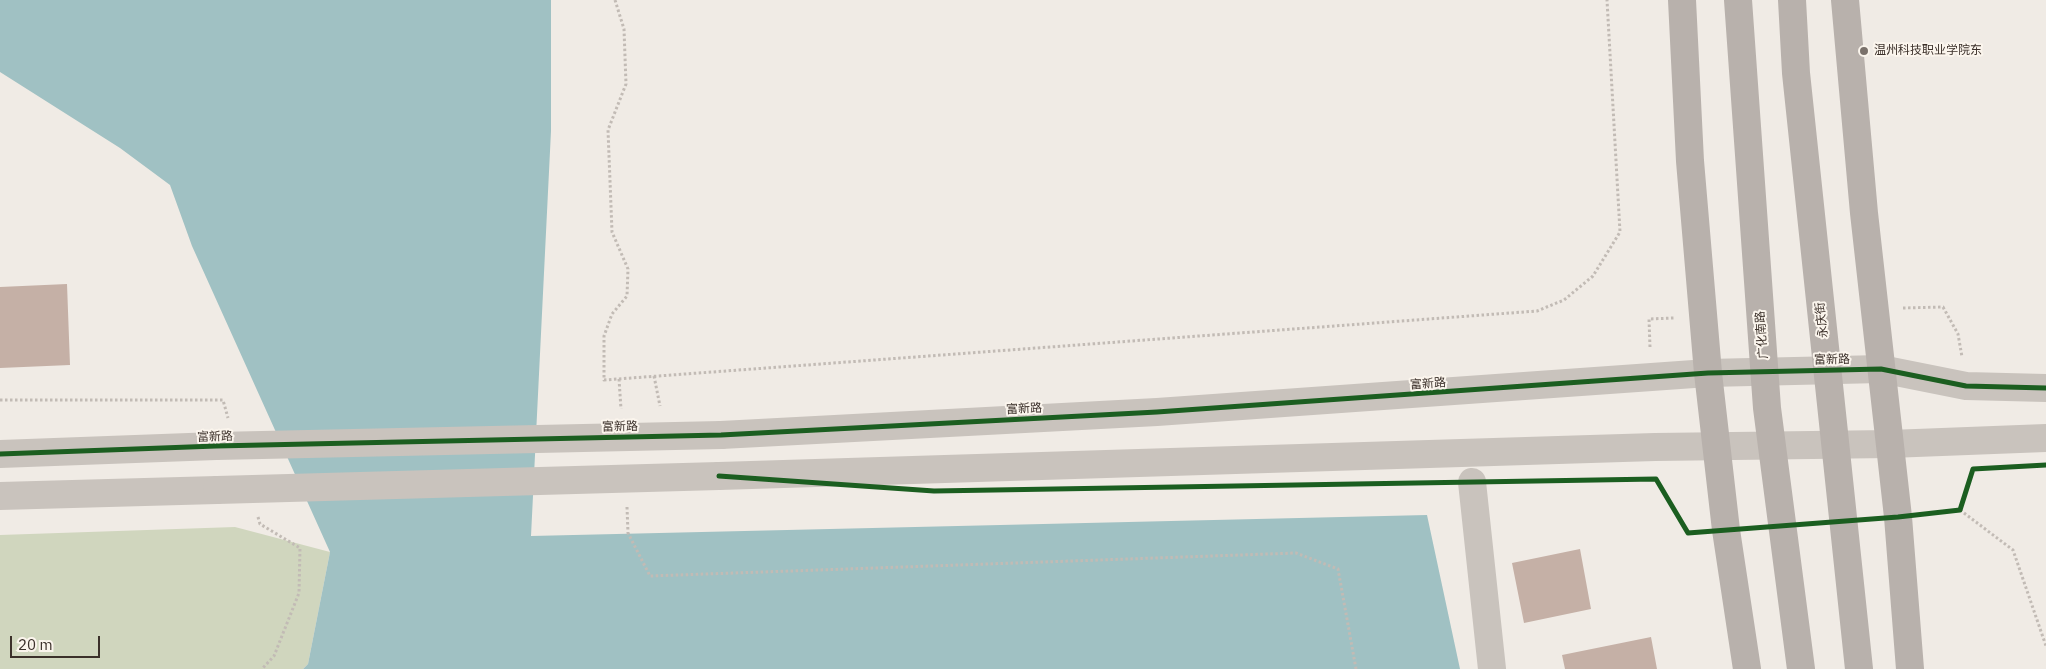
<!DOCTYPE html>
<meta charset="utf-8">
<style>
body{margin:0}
#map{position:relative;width:2046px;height:669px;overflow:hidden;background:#f0ebe5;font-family:"IBM Plex Sans",sans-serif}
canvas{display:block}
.scale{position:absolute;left:10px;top:636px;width:90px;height:22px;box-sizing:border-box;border:2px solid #3b302a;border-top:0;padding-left:6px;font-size:15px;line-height:18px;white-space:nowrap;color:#3b302a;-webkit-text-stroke:4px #fbf5ed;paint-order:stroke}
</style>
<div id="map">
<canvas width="2046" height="669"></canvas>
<div class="scale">20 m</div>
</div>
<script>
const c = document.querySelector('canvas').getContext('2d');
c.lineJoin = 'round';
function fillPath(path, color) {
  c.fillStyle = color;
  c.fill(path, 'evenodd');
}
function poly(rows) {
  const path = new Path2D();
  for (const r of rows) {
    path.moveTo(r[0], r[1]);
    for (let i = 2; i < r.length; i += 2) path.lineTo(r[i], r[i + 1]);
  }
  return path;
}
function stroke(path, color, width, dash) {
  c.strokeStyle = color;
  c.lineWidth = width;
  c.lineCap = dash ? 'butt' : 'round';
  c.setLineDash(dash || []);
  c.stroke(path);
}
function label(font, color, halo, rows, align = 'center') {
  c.font = font + ' "IBM Plex Sans","Noto Sans SC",sans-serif';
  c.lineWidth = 4;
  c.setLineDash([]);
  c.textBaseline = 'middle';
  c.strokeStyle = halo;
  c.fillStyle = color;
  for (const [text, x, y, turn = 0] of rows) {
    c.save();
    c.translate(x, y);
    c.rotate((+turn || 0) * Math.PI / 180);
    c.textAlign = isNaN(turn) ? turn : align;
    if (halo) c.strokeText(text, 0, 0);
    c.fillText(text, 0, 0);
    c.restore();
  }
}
fillPath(poly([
 [235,527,330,552,308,664,303,669,0,669,0,535]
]), '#d0d6be');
fillPath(poly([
 [0,0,551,0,551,131,531,536,1427,515,1460,669,303,669,308,664,330,552,192,246,170,185,120,148,0,72]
]), '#a0c1c3');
fillPath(poly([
 [67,284,70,365,0,368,0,287],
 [1580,549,1591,609,1524,623,1512,563],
 [1651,637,1657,669,1565,669,1562,655]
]), '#c5b0a6');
stroke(poly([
 [615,0,624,29,626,84,608,130,612,232,628,269,627,296,612,314,604,336,604,380,1537,311,1564,300,1593,276,1620,232,1607,0],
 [1903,308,1943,307,1958,334,1962,357],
 [1650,347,1649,319,1674,318],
 [654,376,660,406],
 [619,379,621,409],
 [0,400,223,400,228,418],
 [627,507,628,533,650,576,1296,553,1338,569,1356,669],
 [1960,510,2013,550,2046,646],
 [258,517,260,524,300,548,299,593,274,656,262,669]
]), '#c2bbb5', 3, [2.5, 2.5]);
stroke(poly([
 [721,435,1157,412,1708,373,1881,369,1966,386,2046,388],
 [0,454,216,446],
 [719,476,1655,447,1890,444,2046,438],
 [1472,482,1492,669],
 [0,496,217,490]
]), '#c9c3bd', 28);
stroke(poly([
 [1682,0,1690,161,1708,373,1726,530,1747,669],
 [1845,0,1864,213,1898,517,1910,669]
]), '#b8b1ac', 28);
stroke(poly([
 [216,446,721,435],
 [217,490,719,476]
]), '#c9c3bd', 28);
stroke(poly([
 [1738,0,1767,408,1801,669],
 [1792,0,1796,73,1859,669]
]), '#b8b1ac', 28);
stroke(poly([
 [0,454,216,446,721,435,1157,412,1708,373,1881,369,1966,386,2046,388],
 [719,476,934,491,1656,479,1688,533,1898,517,1960,510,1973,469,2046,465]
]), '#1b5e20', 5);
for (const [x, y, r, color] of [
 [1864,51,5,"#7a716b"]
]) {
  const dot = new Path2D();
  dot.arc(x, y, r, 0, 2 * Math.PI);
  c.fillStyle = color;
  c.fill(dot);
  stroke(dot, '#fbf5ed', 2);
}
label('12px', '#3b302a', '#fbf5ed', [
 ["温州科技职业学院东",1874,51]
], 'left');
label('12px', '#3b302a', '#fbf5ed', [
 ["永庆街",1822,320,-96],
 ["广化南路",1762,335,-94],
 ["富新路",1832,360,-1],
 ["富新路",1428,384,-4],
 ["富新路",1024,409,-3],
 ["富新路",620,427,-1],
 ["富新路",215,437,-2]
]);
</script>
